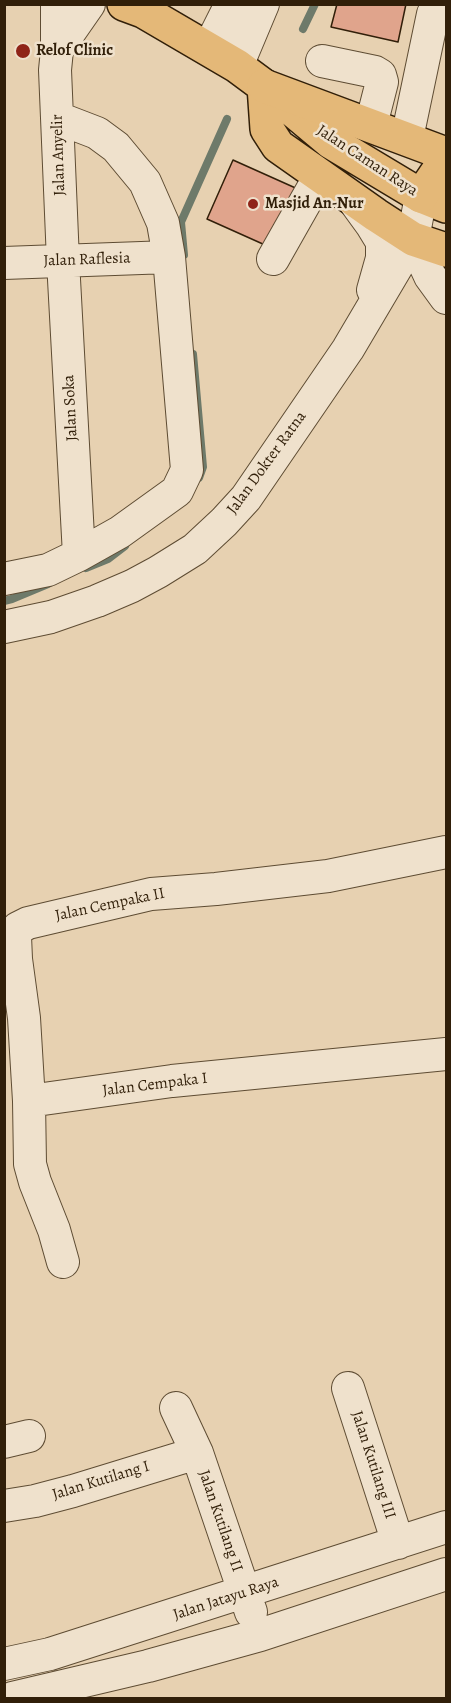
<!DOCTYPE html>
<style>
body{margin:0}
#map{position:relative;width:451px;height:1703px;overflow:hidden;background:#e7d1b1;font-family:Alegreya,serif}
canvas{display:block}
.frame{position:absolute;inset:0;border:6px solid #311f09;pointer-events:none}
</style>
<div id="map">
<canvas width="451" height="1703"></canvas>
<div class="frame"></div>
</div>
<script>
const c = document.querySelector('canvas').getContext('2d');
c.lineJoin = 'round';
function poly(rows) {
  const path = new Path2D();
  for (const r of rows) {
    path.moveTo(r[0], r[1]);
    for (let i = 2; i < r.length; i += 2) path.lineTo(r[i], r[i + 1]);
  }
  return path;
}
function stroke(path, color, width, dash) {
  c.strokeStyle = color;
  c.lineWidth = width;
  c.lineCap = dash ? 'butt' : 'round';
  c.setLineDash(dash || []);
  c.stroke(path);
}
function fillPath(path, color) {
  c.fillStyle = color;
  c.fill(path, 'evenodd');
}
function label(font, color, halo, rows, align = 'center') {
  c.font = font + ' Alegreya,serif';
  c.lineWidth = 5;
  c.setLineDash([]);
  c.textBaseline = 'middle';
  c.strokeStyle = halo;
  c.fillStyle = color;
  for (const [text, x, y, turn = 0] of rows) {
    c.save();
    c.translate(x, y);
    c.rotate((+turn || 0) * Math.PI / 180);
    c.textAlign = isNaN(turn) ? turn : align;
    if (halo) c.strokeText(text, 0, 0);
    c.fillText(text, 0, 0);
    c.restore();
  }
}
stroke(poly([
 [303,29,315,4],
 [184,255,181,222,227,119],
 [193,354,203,467,199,478],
 [86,568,108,559,125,546],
 [4,601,12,599,48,584]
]), '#6e7a6a', 8);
const building = poly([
 [337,4,406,4,398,42,331,27,337,4],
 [233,160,300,190,274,249,207,219,233,160]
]);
fillPath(building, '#e0a48c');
stroke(building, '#311f09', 1.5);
const minor = poly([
 [57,4,57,50,55,70,63,261,79,555],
 [209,48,231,4],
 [57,50,89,4],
 [322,61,375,72,380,75,382,82,371,125],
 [237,66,263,4],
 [407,138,433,14],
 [355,202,371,224,382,242,382,258,373,290],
 [413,239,430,276,446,298],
 [273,259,320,176],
 [4,263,169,257],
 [4,579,48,570,79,555,120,532,177,491,187,470,169,257,163,223,145,182,116,147,97,133,58,118],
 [4,627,51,617,97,601,132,586,158,572,195,549,224,522,246,498,348,349,413,239,421,196],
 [29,1101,172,1081,446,1054],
 [63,1262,54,1230,35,1182,30,1164,29,1101,24,1018,16,959,15,936,18,928,28,923,151,894,216,889,328,876,446,852],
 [348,1388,398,1543],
 [176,1408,197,1453,251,1612],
 [4,1442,29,1436],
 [4,1506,35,1501,73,1491,197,1453],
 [4,1664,50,1654,446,1527],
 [12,1698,148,1666,260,1635,446,1574]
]);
const major = poly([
 [124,4,143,11,237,66,264,86,331,142,421,196,446,206],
 [264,86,267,129,278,146,376,215,413,239,446,250]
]);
const highway = poly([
 [264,86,446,154],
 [421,196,440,168,446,164]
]);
stroke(minor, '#5e4c33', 34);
stroke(major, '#311f09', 36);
stroke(highway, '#311f09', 36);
stroke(minor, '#efe1cc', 32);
stroke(major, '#e4b878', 33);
stroke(highway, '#e4b878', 33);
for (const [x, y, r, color] of [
 [23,51,8,"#8f2418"],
 [253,204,6,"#8f2418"]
]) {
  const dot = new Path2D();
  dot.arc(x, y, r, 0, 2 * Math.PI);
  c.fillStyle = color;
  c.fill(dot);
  stroke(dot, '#efe1cc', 2);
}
label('bold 16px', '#311f09', '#efe1cc', [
 ["Relof Clinic",36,51],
 ["Masjid An-Nur",265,204]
], 'left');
label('16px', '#311f09', '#efe1cc', [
 ["Jalan Anyelir",59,155,-92],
 ["Jalan Caman Raya",367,161,33],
 ["Jalan Raflesia",87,260,-2],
 ["Jalan Soka",71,408,-93],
 ["Jalan Dokter Ratna",267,463,-54],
 ["Jalan Cempaka II",110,905,-12],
 ["Jalan Cempaka I",155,1085,-7],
 ["Jalan Kutilang III",373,1465,72],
 ["Jalan Kutilang I",101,1481,-17],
 ["Jalan Kutilang II",220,1521,71],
 ["Jalan Jatayu Raya",226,1599,-18]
]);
</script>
